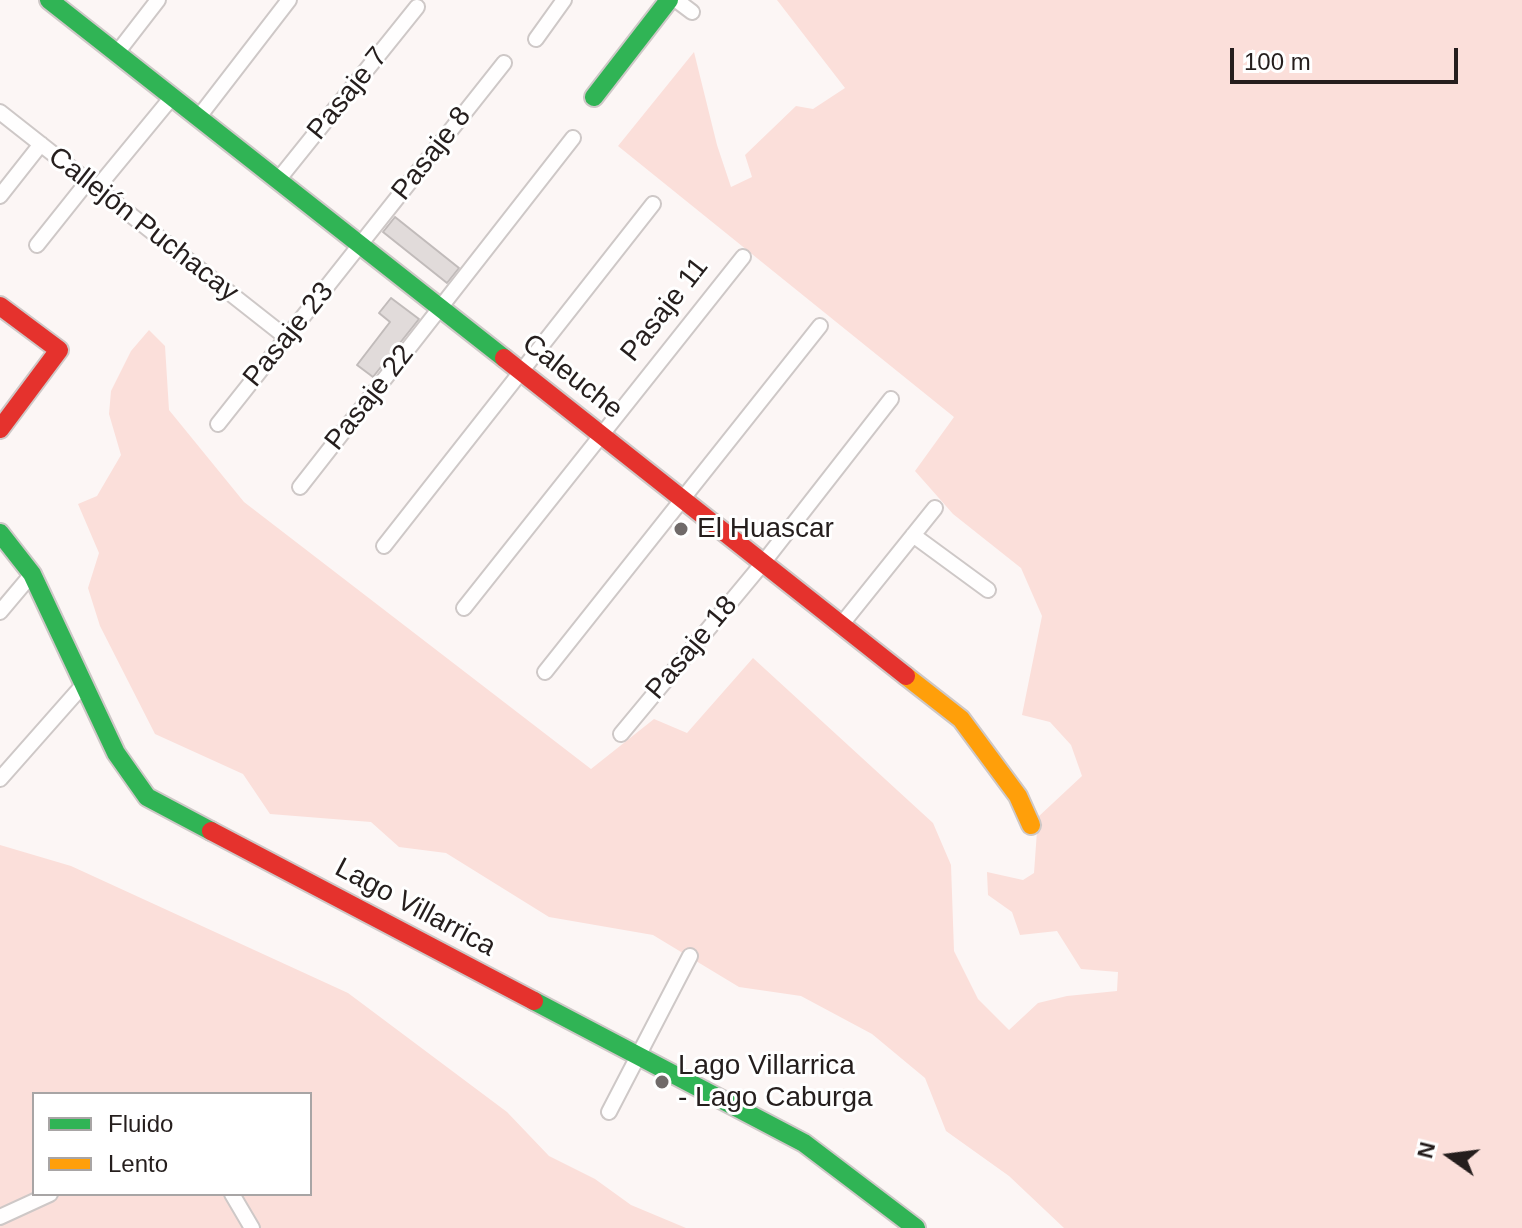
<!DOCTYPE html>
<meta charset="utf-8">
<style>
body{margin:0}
#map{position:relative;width:1522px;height:1228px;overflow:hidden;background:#fcf6f5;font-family:Arial,sans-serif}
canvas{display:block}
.legend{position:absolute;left:32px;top:1092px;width:280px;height:104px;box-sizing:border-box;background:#fff;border:2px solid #a8a5a5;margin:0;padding:10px 14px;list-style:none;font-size:24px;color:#251e1d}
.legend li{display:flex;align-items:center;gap:16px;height:40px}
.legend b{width:40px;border:2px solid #a8a5a5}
.north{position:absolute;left:1410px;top:1116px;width:80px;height:80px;-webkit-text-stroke:6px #fff;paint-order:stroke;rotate:284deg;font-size:22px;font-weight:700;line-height:32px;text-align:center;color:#251e1d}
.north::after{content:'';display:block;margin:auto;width:28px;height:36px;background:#251e1d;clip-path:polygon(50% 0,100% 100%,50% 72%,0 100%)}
.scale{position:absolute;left:1230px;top:48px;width:228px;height:36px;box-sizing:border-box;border:4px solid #251e1d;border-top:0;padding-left:10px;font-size:24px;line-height:28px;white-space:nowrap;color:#251e1d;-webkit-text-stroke:6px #fff;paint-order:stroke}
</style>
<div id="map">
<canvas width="1522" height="1228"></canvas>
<ul class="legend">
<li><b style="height:10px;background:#30b455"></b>Fluido</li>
<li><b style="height:10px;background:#ff9f0a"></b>Lento</li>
</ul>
<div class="north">N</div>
<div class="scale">100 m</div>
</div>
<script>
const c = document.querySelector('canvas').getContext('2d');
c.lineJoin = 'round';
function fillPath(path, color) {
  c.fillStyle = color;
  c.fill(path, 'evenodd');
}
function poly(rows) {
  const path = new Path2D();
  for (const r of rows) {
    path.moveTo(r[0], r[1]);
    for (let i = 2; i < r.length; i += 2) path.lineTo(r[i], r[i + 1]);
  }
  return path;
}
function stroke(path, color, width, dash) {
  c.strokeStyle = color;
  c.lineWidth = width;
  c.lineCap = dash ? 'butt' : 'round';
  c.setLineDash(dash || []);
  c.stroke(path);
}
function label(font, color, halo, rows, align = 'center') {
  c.font = font + ' Arial,sans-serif';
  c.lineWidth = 6;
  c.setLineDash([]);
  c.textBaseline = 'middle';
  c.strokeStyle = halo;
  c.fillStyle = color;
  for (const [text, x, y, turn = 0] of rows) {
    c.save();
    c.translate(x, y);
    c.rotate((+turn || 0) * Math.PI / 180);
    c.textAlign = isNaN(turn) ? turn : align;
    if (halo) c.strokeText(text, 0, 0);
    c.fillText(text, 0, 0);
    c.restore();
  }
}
fillPath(poly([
 [777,0,1522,0,1522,1228,1064,1228,1009,1176,946,1131,925,1078,872,1034,801,996,739,987,653,935,549,917,446,853,399,847,371,822,270,814,243,774,155,734,100,626,88,588,99,553,78,504,97,496,121,455,109,414,111,391,131,351,149,330,165,346,169,410,244,502,591,769,654,719,687,733,753,658,933,823,951,865,954,951,978,999,1009,1030,1038,1003,1067,996,1117,991,1118,972,1081,969,1057,931,1020,935,1012,912,988,895,987,872,1023,880,1034,873,1038,817,1082,776,1071,745,1050,722,1022,715,1042,616,1021,568,953,514,915,471,954,417,618,146,694,52,717,145,731,187,752,177,745,155,796,106,813,109,845,88],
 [0,845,71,866,348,993,507,1112,549,1156,595,1179,631,1205,686,1228,0,1228],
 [34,1094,310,1094,310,1194,34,1194]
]), '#fbdfda');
const building = poly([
 [395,217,459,268,447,283,383,232,395,217],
 [391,298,419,319,373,377,357,365,390,322,379,313,391,298]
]);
fillPath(building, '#e1dbda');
stroke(building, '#c1bbba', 2);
const street = poly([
 [676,0,692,12],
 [536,39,564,0],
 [117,53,158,0],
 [0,112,287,338],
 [198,118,289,0],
 [278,180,417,7],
 [97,188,172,97],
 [0,196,41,144],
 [37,245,88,181],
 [218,424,504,63],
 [300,487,573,138],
 [913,535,988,590],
 [384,546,653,204],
 [464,608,743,257],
 [0,612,32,574],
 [841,625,935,508],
 [545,672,820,326],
 [621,734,763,563,891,399],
 [0,779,84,684],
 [609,1112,690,956],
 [232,1194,252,1228],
 [0,1217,50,1194]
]);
const fast = poly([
 [49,0,504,358],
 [594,97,669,0],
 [0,533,32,574,116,753,147,797,211,831],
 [534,1001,804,1143,916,1228]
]);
const slow = poly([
 [906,676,961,719,1018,796,1031,825]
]);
const jam = poly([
 [0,306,59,350,0,429],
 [504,358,906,676],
 [211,831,534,1001]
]);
stroke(street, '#cec8c7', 18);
stroke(fast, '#cec8c7', 22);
stroke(slow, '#cec8c7', 22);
stroke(jam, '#cec8c7', 22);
stroke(street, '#fffefe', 14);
stroke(fast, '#30b455', 18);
stroke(slow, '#ff9f0a', 18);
stroke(jam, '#e5322d', 18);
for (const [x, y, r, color] of [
 [681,529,8,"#706a69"],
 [662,1082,8,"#706a69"]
]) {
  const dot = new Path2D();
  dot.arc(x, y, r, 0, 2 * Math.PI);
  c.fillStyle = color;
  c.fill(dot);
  stroke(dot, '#fff', 3);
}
label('28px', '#251e1d', '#fff', [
 ["Pasaje 7",348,94,-51],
 ["Pasaje 8",432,154,-52],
 ["Callejón Puchacay",143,225,38],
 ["Pasaje 11",665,310,-52],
 ["Pasaje 23",289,335,-51],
 ["Caleuche",572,377,38],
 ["Pasaje 22",370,398,-52],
 ["Pasaje 18",692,648,-50],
 ["Lago Villarrica",415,908,28]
]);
label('28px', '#251e1d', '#fff', [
 ["El Huascar",697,529],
 ["Lago Villarrica",678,1066],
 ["- Lago Caburga",678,1098]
], 'left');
</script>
